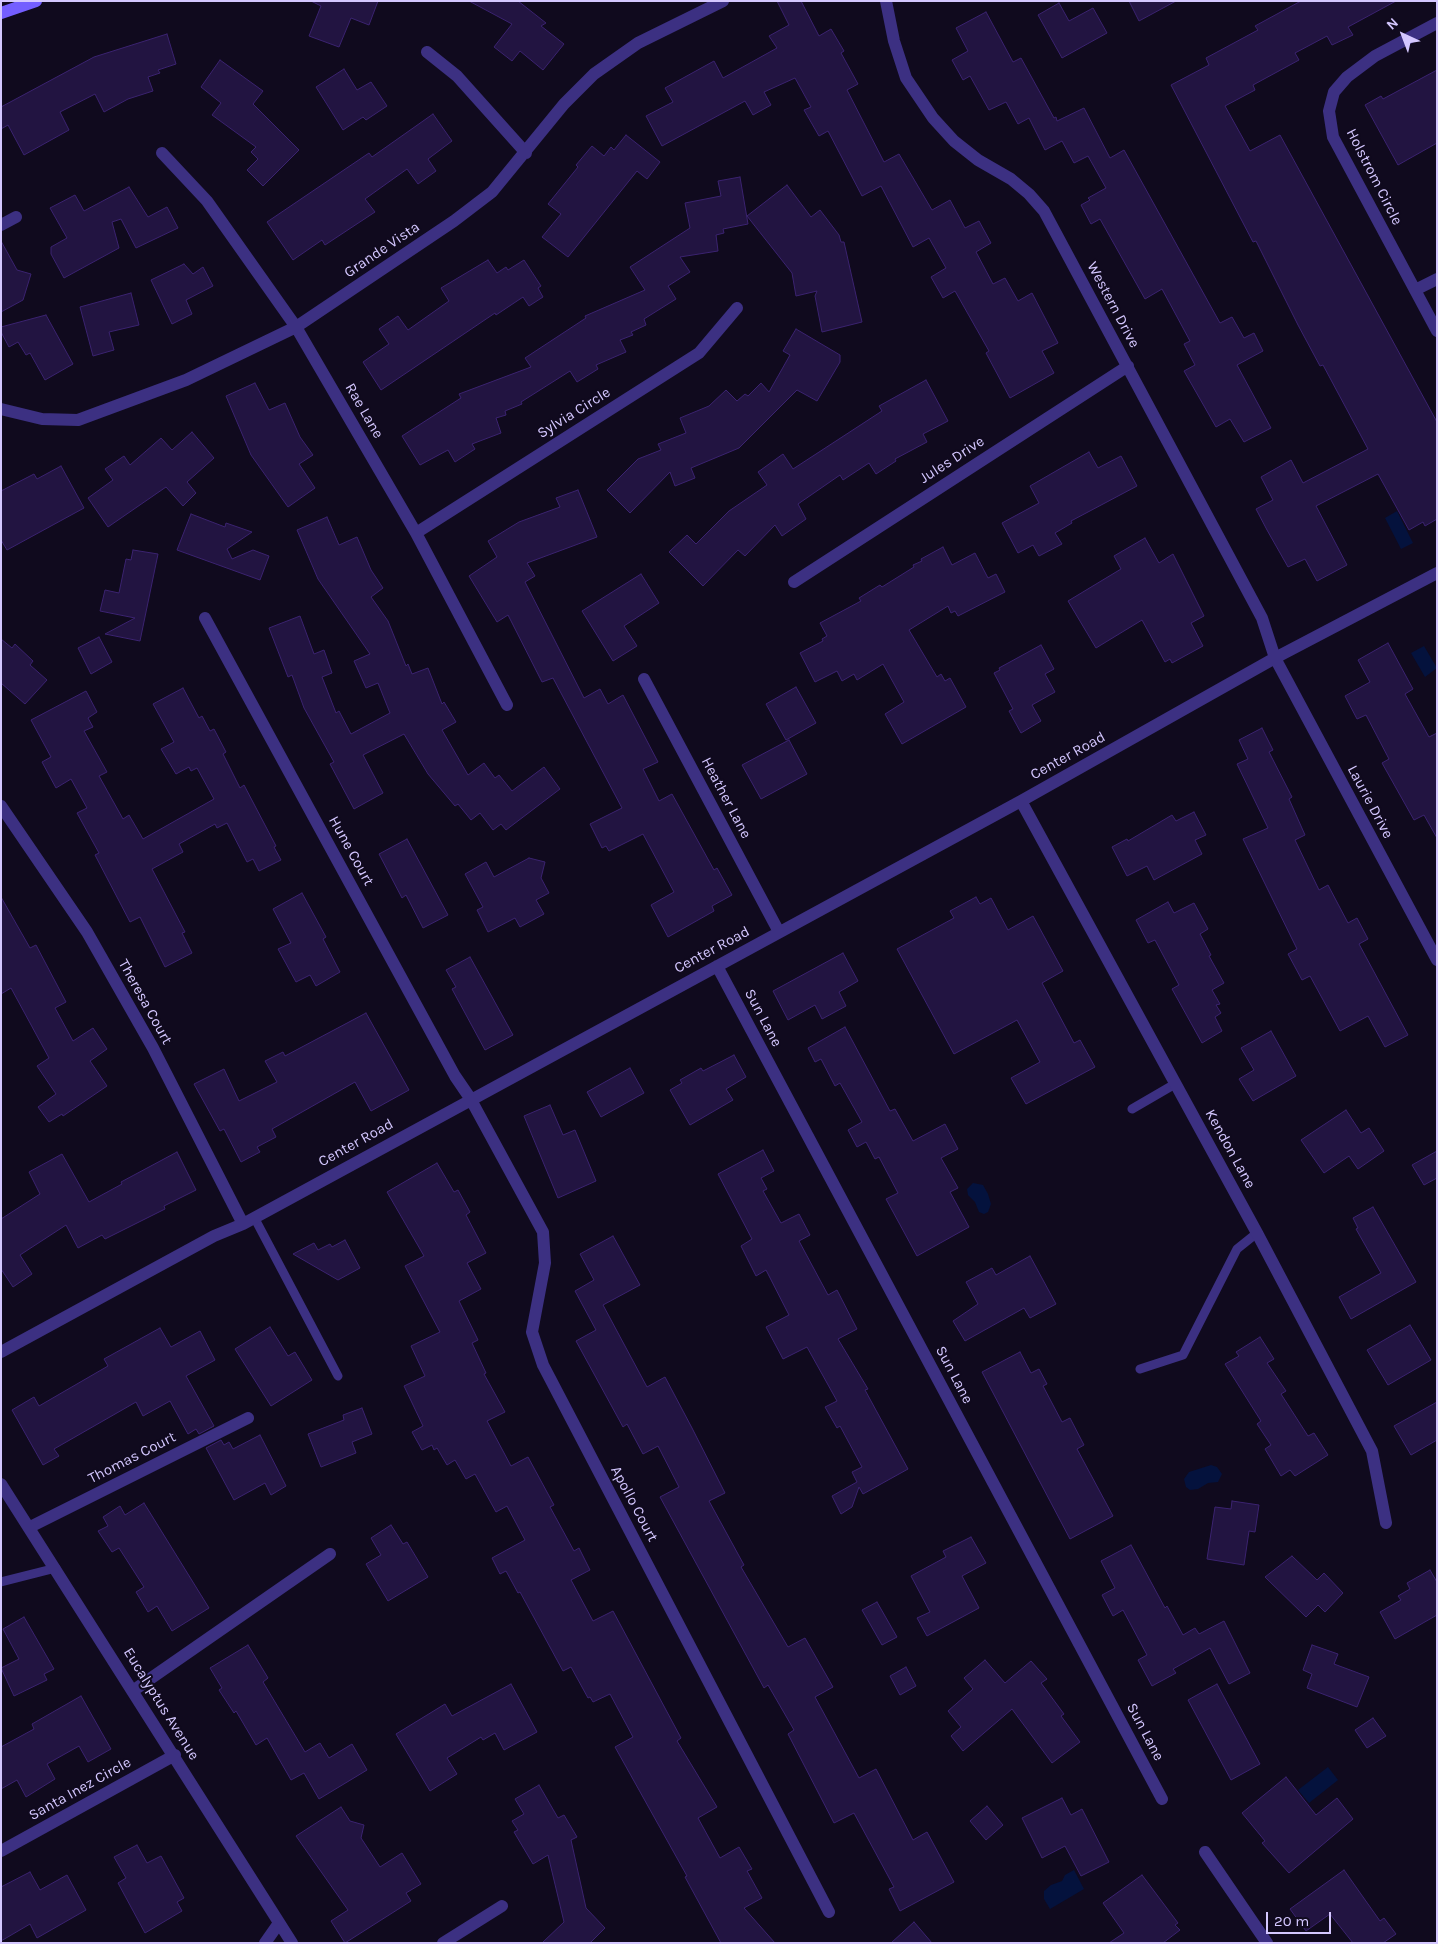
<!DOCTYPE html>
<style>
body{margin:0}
#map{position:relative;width:1438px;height:1944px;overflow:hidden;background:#100a1e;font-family:Karla,sans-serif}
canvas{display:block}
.frame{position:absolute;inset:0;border:2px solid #d4c7ff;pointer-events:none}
.north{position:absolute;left:1378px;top:10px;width:50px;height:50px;-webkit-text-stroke:4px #100a1e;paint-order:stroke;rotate:317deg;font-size:14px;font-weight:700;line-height:20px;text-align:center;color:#d4c7ff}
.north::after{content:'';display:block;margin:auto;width:18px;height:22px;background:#d4c7ff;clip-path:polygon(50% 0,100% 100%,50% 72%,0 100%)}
.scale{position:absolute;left:1266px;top:1912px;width:65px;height:22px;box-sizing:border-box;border:2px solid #d4c7ff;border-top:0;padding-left:6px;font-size:15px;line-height:18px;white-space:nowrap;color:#d4c7ff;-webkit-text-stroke:4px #100a1e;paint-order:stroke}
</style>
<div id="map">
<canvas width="1438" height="1944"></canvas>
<div class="frame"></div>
<div class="north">N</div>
<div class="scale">20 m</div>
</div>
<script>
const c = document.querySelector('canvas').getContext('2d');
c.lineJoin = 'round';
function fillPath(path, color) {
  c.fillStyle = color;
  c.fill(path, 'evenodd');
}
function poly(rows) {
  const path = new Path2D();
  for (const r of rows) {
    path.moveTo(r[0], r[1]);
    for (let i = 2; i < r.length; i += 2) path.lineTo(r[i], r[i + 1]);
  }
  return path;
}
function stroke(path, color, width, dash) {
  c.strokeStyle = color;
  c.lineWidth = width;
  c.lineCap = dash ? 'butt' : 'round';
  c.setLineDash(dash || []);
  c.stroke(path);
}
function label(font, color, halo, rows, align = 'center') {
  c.font = font + ' Karla,sans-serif';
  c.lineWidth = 4;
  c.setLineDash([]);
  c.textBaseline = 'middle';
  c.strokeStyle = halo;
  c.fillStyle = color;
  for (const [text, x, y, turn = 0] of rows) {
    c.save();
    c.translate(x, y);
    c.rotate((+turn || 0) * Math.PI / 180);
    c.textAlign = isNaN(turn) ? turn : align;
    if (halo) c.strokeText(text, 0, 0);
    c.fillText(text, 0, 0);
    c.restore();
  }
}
fillPath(poly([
 [1397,511,1413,543,1401,549,1385,518],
 [1424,646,1437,668,1425,677,1411,653],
 [973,1183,983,1185,988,1194,991,1204,988,1212,984,1214,979,1212,975,1202,968,1195,967,1189],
 [1211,1465,1217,1467,1222,1474,1218,1482,1208,1483,1198,1489,1190,1490,1186,1487,1184,1479,1189,1472],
 [1328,1767,1338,1780,1309,1803,1298,1790],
 [1074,1870,1084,1889,1050,1909,1044,1899,1044,1891,1051,1885,1062,1881,1065,1875]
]), '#04123d');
const building = poly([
 [311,1,378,1,369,25,351,18,339,47,309,36,321,6,311,1],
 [469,1,518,1,546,23,541,26,564,44,543,70,520,51,512,61,494,47,512,24,469,1],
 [777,1,801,1,819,36,831,29,844,51,841,53,858,84,847,90,884,162,899,154,932,210,950,200,965,228,979,221,991,243,976,252,993,284,1005,278,1018,301,1032,293,1058,343,1042,351,1054,373,1010,398,986,353,989,351,955,291,943,298,931,277,946,268,929,238,913,247,881,186,862,196,828,131,819,136,804,110,811,107,795,78,764,92,771,105,753,115,745,101,662,146,646,116,673,102,665,88,714,61,723,78,777,48,769,36,789,25,777,1],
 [1129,1,1176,1,1139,21,1129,1],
 [1301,1,1396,1,1348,27,1353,35,1332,45,1327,36,1295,53,1299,60,1253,85,1255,90,1225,106,1250,151,1280,135,1437,422,1437,519,1425,526,1423,522,1409,530,1378,474,1316,506,1347,565,1317,581,1305,559,1288,567,1267,530,1256,509,1273,500,1261,477,1291,460,1303,483,1368,449,1323,365,1320,366,1298,325,1256,241,1253,242,1171,85,1209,65,1206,58,1258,30,1255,26,1301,1],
 [1059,3,1069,21,1093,8,1107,33,1062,58,1038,15,1059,3],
 [986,12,1013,62,1021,58,1054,118,1056,117,1057,121,1084,108,1110,158,1124,150,1220,323,1232,317,1244,338,1254,333,1263,351,1237,365,1271,428,1244,442,1230,419,1216,427,1184,371,1195,365,1184,344,1190,341,1162,289,1145,299,1100,219,1091,224,1081,205,1090,200,1088,198,1106,188,1088,156,1074,163,1062,141,1045,150,1029,118,1018,124,1006,102,989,110,970,76,963,80,952,60,968,51,956,28,986,12],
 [167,34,176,64,158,70,160,73,148,77,153,91,128,99,104,112,95,94,60,112,69,130,24,155,8,125,1,129,1,107,94,57,167,34],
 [220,60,263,91,253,104,299,150,263,186,247,170,258,159,251,152,256,147,212,115,221,103,201,87,220,60],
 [344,69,357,90,371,82,387,106,366,120,363,117,343,130,316,87,344,69],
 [1437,70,1437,143,1398,165,1365,105,1381,96,1383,99,1437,70],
 [433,114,452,141,428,159,436,171,418,184,407,169,365,199,375,212,325,245,322,240,293,260,267,222,369,153,372,157,433,114],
 [626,135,660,162,647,179,637,171,568,257,542,237,561,214,548,204,578,167,576,165,592,146,604,156,611,147,614,150,626,135],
 [740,177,748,224,723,229,724,233,716,235,718,251,680,257,690,272,668,286,676,299,644,319,646,325,631,332,633,335,620,340,626,352,596,365,598,369,577,382,570,371,521,402,522,404,505,411,506,415,496,418,501,433,472,444,475,449,455,462,448,450,420,465,402,436,461,398,459,394,531,367,525,358,586,318,585,316,645,290,630,267,690,228,685,203,721,196,718,181,740,177],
 [787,185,811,217,820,210,839,235,841,242,844,242,862,322,822,332,815,296,817,291,796,296,792,273,747,216,787,185],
 [129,187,148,217,167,207,178,228,136,248,121,219,112,222,119,248,64,278,51,254,51,247,67,238,50,208,75,195,84,211,129,187],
 [1,241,17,270,31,274,23,300,1,312,1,241],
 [488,260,497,273,506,267,508,270,524,260,541,286,538,288,543,297,529,306,523,297,496,315,495,313,381,390,363,362,389,344,379,329,398,316,408,330,449,301,441,288,488,260],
 [184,264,193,274,203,267,213,286,186,300,192,314,172,324,151,280,184,264],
 [131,293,139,325,109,332,114,350,93,356,80,307,131,293],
 [46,315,73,364,45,380,30,353,26,355,18,342,9,347,1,332,1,327,46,315],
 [796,329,840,355,840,362,817,401,797,390,739,448,691,468,695,478,675,486,670,472,630,513,607,490,638,459,661,450,658,444,686,433,680,418,709,406,726,390,737,401,745,394,748,396,761,383,769,392,790,355,783,351,796,329],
 [926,380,948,421,923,434,927,442,895,459,896,461,876,474,869,463,843,480,840,475,798,504,806,519,782,536,775,525,745,556,738,550,703,586,669,552,687,535,696,544,729,511,767,485,758,472,783,454,793,469,882,411,879,406,926,380],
 [255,383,269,410,285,403,300,437,313,455,299,464,315,488,288,507,251,455,226,396,255,383],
 [192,432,214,458,187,482,196,493,183,506,166,487,108,527,88,498,113,480,105,469,124,456,130,465,161,438,172,450,192,432],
 [1089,452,1098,468,1121,456,1137,486,1071,521,1072,523,1055,533,1062,544,1039,556,1033,545,1018,553,1002,523,1039,503,1030,486,1089,452],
 [61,466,84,508,7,550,1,540,1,491,34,474,37,479,61,466],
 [578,490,597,537,527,563,535,576,525,582,584,698,600,689,608,704,623,695,658,762,643,769,659,801,672,794,714,870,717,868,732,895,712,906,714,911,668,937,651,905,674,892,643,834,609,851,606,846,602,848,590,824,622,808,553,678,542,682,508,615,497,622,469,576,497,557,488,541,519,522,560,507,556,498,578,490],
 [191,514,225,527,226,523,252,532,227,549,232,559,253,550,269,556,260,580,177,550,191,514],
 [327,517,339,545,357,537,371,570,383,588,371,597,388,621,406,666,408,664,412,674,428,668,442,704,444,702,456,722,442,730,468,775,484,763,495,778,499,775,512,791,544,767,560,789,506,830,501,824,493,830,480,813,471,820,458,804,455,806,428,774,404,734,363,755,383,793,354,809,330,764,334,762,304,708,292,675,288,677,269,628,300,616,314,654,324,650,332,673,322,677,336,713,339,711,351,734,390,713,378,683,366,688,354,661,370,654,318,579,297,530,327,517],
 [1145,538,1159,563,1173,554,1204,616,1191,623,1203,646,1172,663,1170,659,1165,662,1142,620,1096,648,1068,601,1121,569,1114,556,1145,538],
 [943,547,952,565,975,553,988,578,996,574,1005,592,958,616,955,611,951,613,948,606,909,630,937,677,941,674,945,681,950,678,966,707,902,744,885,714,904,702,883,664,857,680,854,674,842,681,837,671,815,682,800,653,823,641,822,639,827,636,820,623,861,601,859,598,880,585,882,587,914,567,913,565,922,561,921,559,943,547],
 [133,550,158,554,140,641,105,634,135,618,100,611,105,590,119,593,126,559,131,560,133,550],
 [641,574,659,603,624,626,637,646,613,661,582,611,641,574],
 [99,637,112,662,91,674,78,648,99,637],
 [1,639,12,648,15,644,33,661,30,665,47,680,25,704,1,683,1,639],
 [1388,643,1413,689,1405,694,1429,737,1437,733,1437,838,1424,815,1414,820,1382,763,1389,759,1366,715,1357,719,1345,696,1370,682,1358,660,1388,643],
 [1041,645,1054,669,1045,674,1055,692,1032,705,1041,721,1021,733,1009,711,1013,709,994,673,1000,670,999,668,1041,645],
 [796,687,816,723,786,740,766,704,796,687],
 [183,688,199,718,202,716,210,731,214,729,226,752,223,754,240,788,244,785,276,846,274,847,281,860,259,871,253,859,247,862,227,823,217,828,215,824,179,844,183,852,152,869,185,932,182,933,192,953,165,967,140,917,130,922,95,855,99,853,77,813,87,808,71,779,56,788,42,762,51,757,31,720,86,691,97,712,88,718,93,727,84,731,107,772,99,776,123,819,129,815,143,839,214,799,197,768,191,771,189,767,176,774,161,749,174,742,153,704,183,688],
 [1262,728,1273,750,1269,752,1292,797,1289,799,1305,835,1295,840,1319,890,1328,885,1348,923,1357,918,1368,939,1359,944,1408,1035,1385,1047,1368,1016,1340,1031,1310,976,1302,980,1288,954,1297,949,1243,839,1268,828,1237,764,1248,759,1239,740,1262,728],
 [789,740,807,774,761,799,742,765,789,740],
 [1194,812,1206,835,1195,840,1202,854,1154,880,1147,866,1127,876,1112,847,1127,839,1128,841,1172,815,1176,821,1194,812],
 [407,839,448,915,423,928,406,895,402,898,379,854,407,839],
 [529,858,545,862,541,878,549,893,536,900,544,914,520,927,515,918,488,932,477,910,483,907,465,874,486,862,494,877,529,858],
 [302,893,326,937,323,939,340,972,316,986,310,975,296,982,278,949,291,943,273,909,302,893],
 [1,897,30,948,36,945,66,1002,55,1008,73,1041,93,1028,107,1049,90,1061,107,1086,63,1116,62,1114,49,1122,38,1107,56,1094,37,1066,49,1058,11,988,1,994,1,897],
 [976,897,980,904,991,898,1008,930,1033,916,1063,971,1042,983,1074,1043,1080,1040,1095,1067,1026,1104,1011,1078,1040,1062,1017,1020,954,1054,897,949,954,918,950,911,976,897],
 [1168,902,1174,913,1194,903,1208,929,1200,934,1211,955,1209,956,1224,983,1212,990,1220,1004,1216,1005,1221,1013,1215,1017,1222,1031,1202,1043,1172,989,1179,985,1155,940,1148,943,1136,920,1168,902],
 [843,953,858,981,839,992,846,1006,822,1019,815,1005,788,1020,773,991,843,953],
 [470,957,513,1035,485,1050,452,989,456,987,446,970,470,957],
 [366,1013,409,1090,371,1111,355,1082,272,1129,276,1137,257,1147,260,1152,241,1162,224,1129,220,1131,194,1084,224,1069,239,1101,277,1082,265,1061,283,1052,285,1056,366,1013],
 [845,1027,890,1111,895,1109,913,1141,945,1124,958,1149,941,1158,958,1188,950,1192,969,1227,917,1256,886,1199,898,1193,879,1157,875,1159,866,1142,857,1147,848,1130,862,1122,840,1083,835,1086,821,1059,815,1062,808,1048,845,1027],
 [1271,1031,1296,1076,1253,1101,1239,1079,1254,1070,1241,1048,1271,1031],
 [734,1055,746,1077,726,1089,733,1100,690,1125,670,1090,682,1083,680,1080,701,1068,703,1071,734,1055],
 [630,1068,644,1093,601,1117,587,1092,630,1068],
 [550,1105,563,1135,575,1130,596,1181,558,1198,524,1116,550,1105],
 [1346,1110,1361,1133,1369,1128,1384,1151,1358,1169,1349,1156,1324,1173,1301,1140,1346,1110],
 [763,1150,774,1171,761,1178,767,1189,763,1191,781,1223,799,1214,810,1235,799,1241,828,1295,837,1290,857,1329,838,1339,868,1389,865,1390,908,1469,863,1494,859,1487,852,1507,841,1514,832,1496,857,1482,852,1472,862,1467,840,1426,837,1428,825,1407,837,1401,807,1347,783,1359,766,1327,789,1315,766,1270,756,1276,741,1246,752,1239,718,1174,763,1150],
 [1437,1151,1437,1178,1424,1185,1412,1165,1437,1151],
 [177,1152,196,1190,164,1206,165,1209,105,1239,102,1235,78,1248,66,1225,20,1255,32,1274,13,1287,1,1269,1,1219,40,1194,29,1172,62,1154,89,1202,122,1184,121,1182,177,1152],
 [437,1163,454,1192,458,1190,470,1212,466,1215,486,1253,467,1263,481,1289,459,1301,478,1340,472,1343,486,1373,484,1374,505,1412,487,1421,511,1466,528,1457,554,1505,550,1507,574,1551,579,1548,590,1570,571,1580,593,1621,613,1611,681,1738,677,1741,717,1807,698,1818,720,1858,739,1847,752,1869,747,1871,762,1898,744,1908,775,1943,721,1943,685,1877,687,1876,615,1747,633,1737,610,1694,593,1702,590,1697,588,1698,571,1667,563,1671,520,1592,518,1593,506,1571,500,1574,492,1558,525,1540,507,1506,496,1512,475,1474,466,1479,455,1460,447,1465,437,1448,434,1450,432,1445,422,1450,412,1432,423,1426,404,1386,425,1376,411,1346,440,1332,405,1266,424,1256,387,1192,437,1163],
 [1373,1207,1416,1282,1351,1319,1339,1297,1381,1273,1356,1229,1358,1228,1353,1218,1373,1207],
 [613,1236,640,1285,603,1305,647,1387,665,1377,692,1428,725,1493,709,1501,744,1565,741,1567,788,1647,805,1638,833,1687,815,1697,859,1778,876,1769,913,1840,927,1832,954,1882,900,1911,889,1889,894,1887,854,1813,834,1823,788,1734,794,1730,768,1685,764,1688,660,1497,679,1487,658,1446,643,1454,627,1424,623,1427,576,1341,596,1330,575,1291,594,1280,580,1254,613,1236],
 [345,1240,360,1268,338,1280,293,1254,314,1243,318,1250,330,1244,332,1247,345,1240],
 [1030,1256,1056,1304,1030,1318,1024,1308,965,1341,953,1321,978,1304,966,1282,992,1268,996,1275,1030,1256],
 [1410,1325,1431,1360,1388,1385,1367,1350,1410,1325],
 [270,1327,288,1356,295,1352,312,1380,271,1406,235,1349,270,1327],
 [160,1328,171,1347,200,1331,215,1360,186,1376,214,1426,199,1434,196,1429,188,1434,170,1401,143,1416,136,1402,54,1449,59,1456,43,1465,12,1410,34,1397,39,1406,108,1366,104,1359,160,1328],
 [1260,1337,1274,1359,1267,1363,1286,1391,1281,1394,1308,1436,1314,1433,1328,1455,1295,1476,1290,1470,1281,1476,1265,1449,1271,1445,1257,1424,1261,1421,1225,1364,1239,1356,1236,1352,1260,1337],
 [1020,1352,1031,1373,1039,1369,1047,1384,1043,1386,1062,1422,1070,1418,1084,1445,1077,1449,1113,1516,1070,1539,982,1372,1020,1352],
 [1437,1402,1437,1440,1411,1455,1394,1426,1437,1402],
 [362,1408,372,1434,352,1442,356,1453,321,1467,308,1434,344,1420,343,1415,362,1408],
 [260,1435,286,1486,271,1495,265,1483,234,1500,206,1448,221,1440,224,1445,229,1442,233,1449,260,1435],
 [1232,1501,1259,1505,1255,1532,1249,1531,1244,1565,1207,1559,1215,1507,1231,1509,1232,1501],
 [144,1503,209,1608,172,1631,157,1606,148,1612,136,1592,144,1587,119,1548,112,1552,98,1531,108,1526,103,1517,120,1506,125,1515,144,1503],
 [391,1525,403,1544,407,1542,428,1577,388,1601,366,1564,381,1555,371,1538,391,1525],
 [971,1537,986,1563,962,1576,979,1608,927,1636,917,1618,930,1612,911,1576,946,1557,943,1551,971,1537],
 [1131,1545,1165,1608,1167,1606,1183,1635,1195,1628,1199,1634,1224,1621,1250,1673,1229,1684,1210,1648,1173,1669,1176,1673,1152,1686,1138,1660,1147,1655,1123,1610,1113,1616,1102,1595,1115,1588,1101,1561,1131,1545],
 [1292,1556,1317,1580,1324,1573,1343,1593,1325,1612,1318,1605,1306,1617,1265,1577,1292,1556],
 [1430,1570,1437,1582,1437,1615,1395,1639,1380,1612,1401,1600,1398,1596,1410,1589,1407,1583,1430,1570],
 [877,1602,897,1637,882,1645,862,1610,877,1602],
 [24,1617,54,1669,44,1674,47,1680,14,1696,1,1668,19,1659,3,1629,24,1617],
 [248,1645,268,1678,263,1682,305,1752,320,1743,329,1758,352,1744,367,1770,319,1799,304,1773,291,1780,267,1738,256,1745,236,1711,234,1713,219,1690,222,1688,210,1668,248,1645],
 [1312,1645,1338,1654,1334,1664,1369,1677,1357,1707,1307,1688,1312,1674,1303,1670,1312,1645],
 [985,1660,1005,1683,1031,1661,1047,1679,1041,1683,1064,1714,1061,1716,1080,1742,1052,1763,1012,1709,963,1751,951,1736,961,1727,948,1711,973,1689,964,1678,985,1660],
 [906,1667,916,1686,900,1695,890,1676,906,1667],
 [511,1684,537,1732,504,1750,495,1733,483,1740,481,1737,447,1758,457,1774,430,1791,396,1734,445,1704,452,1716,511,1684],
 [1217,1684,1260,1764,1231,1780,1188,1700,1217,1684],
 [81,1696,111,1749,88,1762,79,1746,47,1764,55,1779,26,1797,17,1780,1,1789,1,1747,34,1729,32,1724,81,1696],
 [1373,1718,1386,1736,1367,1748,1355,1730,1373,1718],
 [1286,1777,1316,1815,1337,1798,1353,1819,1289,1873,1262,1843,1265,1841,1242,1813,1286,1777],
 [539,1785,558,1818,564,1815,577,1837,571,1840,586,1908,605,1928,590,1943,542,1943,564,1922,548,1855,533,1864,514,1832,518,1830,512,1821,524,1814,515,1799,539,1785],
 [1062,1798,1071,1815,1082,1809,1109,1862,1081,1876,1065,1846,1042,1858,1022,1818,1062,1798],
 [987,1806,1003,1825,986,1840,970,1821,987,1806],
 [341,1807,350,1821,364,1825,361,1838,380,1867,402,1853,421,1884,406,1893,411,1901,345,1943,331,1921,348,1910,296,1836,341,1807],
 [137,1845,147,1863,161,1856,184,1898,177,1902,182,1911,145,1933,118,1883,126,1878,114,1857,137,1845],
 [1344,1870,1380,1921,1384,1918,1396,1934,1383,1943,1353,1943,1330,1914,1306,1931,1290,1909,1344,1870],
 [30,1872,40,1890,67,1875,86,1910,37,1938,30,1924,1,1941,1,1887,30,1872],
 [1142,1875,1178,1923,1175,1925,1180,1930,1163,1943,1109,1943,1124,1933,1103,1903,1142,1875],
 [914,1922,932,1943,891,1943,914,1922]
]);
fillPath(building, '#221441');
stroke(building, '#3b2370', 1);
stroke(poly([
 [1132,1109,1175,1084],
 [254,1217,338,1376],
 [1140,1369,1183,1355,1237,1249,1257,1233],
 [1,1582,56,1568]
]), '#3c3082', 9);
stroke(poly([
 [886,1,894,41,906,78,933,118,954,141,978,160,1011,179,1029,194,1044,211,1262,618,1275,658,1437,960],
 [1437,23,1375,56,1347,77,1334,92,1329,111,1333,137,1437,331],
 [427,52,457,76,526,153],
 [162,153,207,201,296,327,416,533,507,705],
 [1,225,16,217],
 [1415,290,1437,279],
 [1,409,42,419,78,420,186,380,296,327,454,221,492,192,564,104,594,74,638,43,723,1],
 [416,533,699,353,737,308],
 [794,582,1128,366],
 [205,618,455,1076,470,1098,543,1232,545,1263,532,1332,543,1365,829,1912],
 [644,679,779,932],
 [1021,801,1257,1233,1372,1451,1386,1523],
 [1,806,87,932,153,1048,243,1224],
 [717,966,1162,1799],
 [1,1352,214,1236,243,1224,1021,801,1275,658,1437,573],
 [1,1484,292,1943],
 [30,1527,248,1418],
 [134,1690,330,1554],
 [1,1851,175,1755],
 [1205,1852,1267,1943],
 [265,1943,279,1923],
 [443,1943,502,1906]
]), '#3c3082', 12);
stroke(poly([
 [1,13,36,1]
]), '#745eff', 12);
label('15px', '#d4c7ff', '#100a1e', [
 ["Holstrom Circle",1374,177,63],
 ["Grande Vista",382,250,-34],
 ["Western Drive",1113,305,62],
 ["Rae Lane",364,411,60],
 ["Sylvia Circle",574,413,-32],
 ["Jules Drive",952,460,-33],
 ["Center Road",1068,756,-29],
 ["Heather Lane",726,798,62],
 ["Laurie Drive",1370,802,62],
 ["Hune Court",351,851,61],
 ["Center Road",712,950,-28],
 ["Theresa Court",145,1002,61],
 ["Sun Lane",763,1018,62],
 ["Center Road",356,1143,-29],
 ["Kendon Lane",1230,1149,61],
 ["Sun Lane",954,1375,62],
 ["Thomas Court",132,1458,-27],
 ["Apollo Court",634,1504,62],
 ["Eucalyptus Avenue",161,1704,58],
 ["Sun Lane",1145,1732,62],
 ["Santa Inez Circle",80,1789,-29]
]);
</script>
